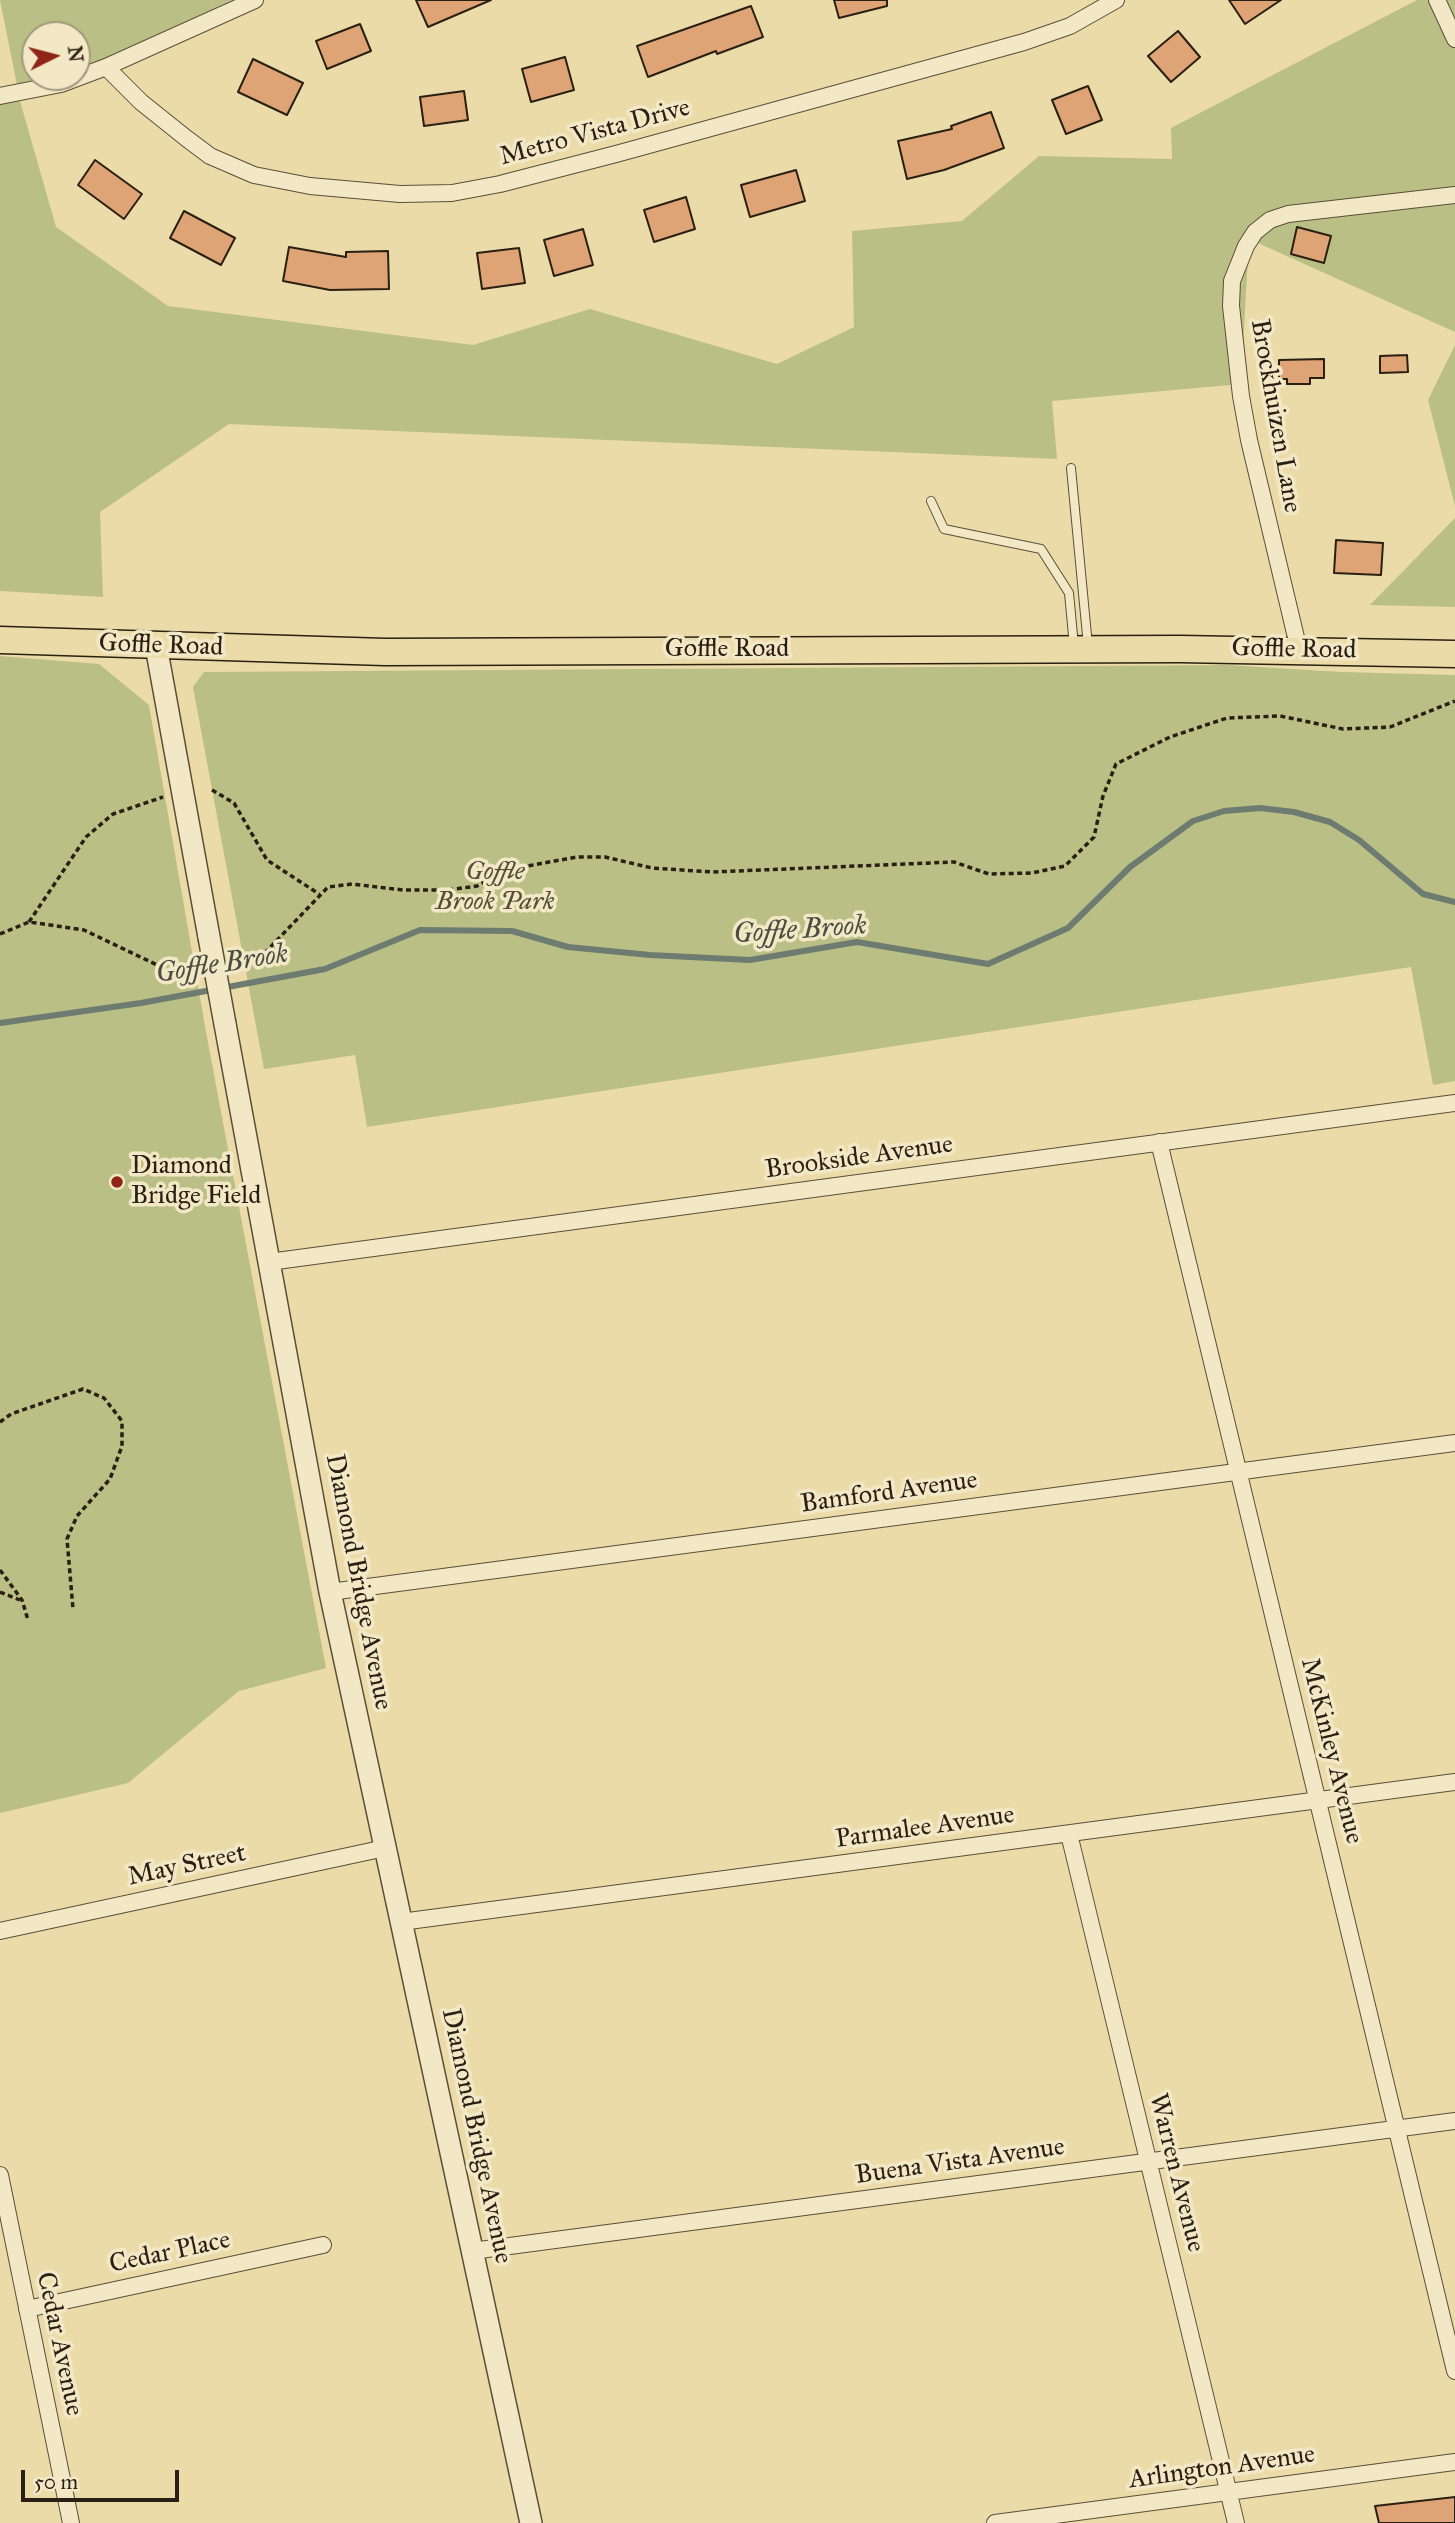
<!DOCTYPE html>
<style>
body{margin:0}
#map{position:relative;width:1455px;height:2523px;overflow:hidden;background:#ebdba8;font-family:"IM FELL Great Primer",serif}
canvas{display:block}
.north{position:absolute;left:21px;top:21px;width:70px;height:70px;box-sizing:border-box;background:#f2e8c6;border:2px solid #a2987e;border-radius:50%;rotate:84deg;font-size:19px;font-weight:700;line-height:28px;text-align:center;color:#291f13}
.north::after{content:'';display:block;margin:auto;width:24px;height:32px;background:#8f2418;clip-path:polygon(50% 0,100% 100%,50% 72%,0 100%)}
.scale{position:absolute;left:21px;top:2470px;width:158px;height:32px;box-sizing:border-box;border:4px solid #291f13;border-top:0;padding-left:9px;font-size:21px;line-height:24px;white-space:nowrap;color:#291f13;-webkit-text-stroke:5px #f2e8c6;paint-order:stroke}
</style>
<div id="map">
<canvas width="1455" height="2523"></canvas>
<div class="north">N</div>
<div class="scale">50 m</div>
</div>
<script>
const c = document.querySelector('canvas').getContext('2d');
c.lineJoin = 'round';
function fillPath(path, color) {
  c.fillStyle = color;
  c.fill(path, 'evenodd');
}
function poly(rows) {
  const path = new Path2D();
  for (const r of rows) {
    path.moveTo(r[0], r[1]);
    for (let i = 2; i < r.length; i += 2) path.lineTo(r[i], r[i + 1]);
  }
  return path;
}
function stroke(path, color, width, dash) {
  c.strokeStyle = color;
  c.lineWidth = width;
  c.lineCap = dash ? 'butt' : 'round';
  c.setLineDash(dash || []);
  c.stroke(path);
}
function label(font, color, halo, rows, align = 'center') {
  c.font = font + ' "IM FELL Great Primer",serif';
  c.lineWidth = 7;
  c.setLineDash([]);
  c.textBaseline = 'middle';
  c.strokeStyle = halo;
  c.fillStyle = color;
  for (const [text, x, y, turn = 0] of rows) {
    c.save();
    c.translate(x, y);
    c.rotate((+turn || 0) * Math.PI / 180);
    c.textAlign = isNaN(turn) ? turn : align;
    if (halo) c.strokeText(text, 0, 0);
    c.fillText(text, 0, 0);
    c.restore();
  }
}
fillPath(poly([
 [0,0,249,0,77,76,77,35,35,35,35,77,74,77,20,101,56,227,168,306,473,345,590,309,777,364,854,327,852,231,962,221,1039,156,1172,159,1171,128,1417,0,1455,0,1455,332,1249,239,1241,384,1052,401,1057,459,229,424,100,512,103,597,0,591,0,103,20,100],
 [1455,345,1455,506,1428,400],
 [1455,518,1455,607,1370,605],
 [0,656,99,664,149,705,206,1032,326,1668,239,1691,128,1783,0,1813],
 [1227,665,1342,672,1455,675,1455,1081,1433,1085,1411,967,367,1127,355,1055,264,1069,193,687,204,672]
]), '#babf85');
stroke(poly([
 [0,1023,141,1003,325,969,420,930,512,931,568,947,650,955,750,960,857,942,988,964,1068,928,1130,867,1193,821,1224,811,1260,808,1294,812,1330,822,1359,840,1423,894,1455,902]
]), '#6d7b71', 6);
const building = poly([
 [416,0,491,0,428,27,416,0],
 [834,0,887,0,887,6,839,18,834,0],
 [1229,0,1281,0,1245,24,1229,0],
 [751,6,763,37,717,54,716,51,648,77,637,46,751,6],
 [360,24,371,51,327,69,316,41,360,24],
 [1178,31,1200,57,1171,82,1148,56,1178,31],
 [565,57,574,90,531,102,522,69,565,57],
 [253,59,303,83,287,115,238,92,253,59],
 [1088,86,1102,120,1066,134,1052,100,1088,86],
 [464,91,468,120,424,126,420,97,464,91],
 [991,112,1004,148,944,170,907,179,898,141,952,129,951,126,991,112],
 [95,160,142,194,124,219,78,185,95,160],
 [796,170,805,201,750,217,741,185,796,170],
 [686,197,695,229,654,242,644,210,686,197],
 [184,211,235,238,221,265,170,238,184,211],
 [1297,227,1331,236,1324,263,1291,254,1297,227],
 [583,229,593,265,554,276,544,240,583,229],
 [289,247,346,257,346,252,388,251,389,289,330,290,283,281,289,247],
 [519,248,525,283,482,289,477,253,519,248],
 [1407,355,1408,372,1380,373,1380,356,1407,355],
 [1324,359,1324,378,1310,378,1310,384,1287,384,1287,379,1279,379,1279,360,1324,359],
 [1336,540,1383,543,1381,575,1334,573,1336,540],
 [1455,2497,1455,2523,1379,2523,1375,2506,1455,2497]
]);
fillPath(building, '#dea476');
stroke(building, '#291f13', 2);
const service = poly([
 [1071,468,1088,646],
 [931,501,944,529,1041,549,1069,593,1074,646]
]);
const minor = poly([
 [1437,0,1455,39],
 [106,67,141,102,186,138,210,156,254,175,310,186,400,194,452,193,500,184,616,154,1024,42,1070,26,1116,0],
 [0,96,61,84,106,67,255,0],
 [1299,650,1249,440,1241,396,1231,306,1232,281,1246,246,1255,232,1270,220,1288,214,1455,195],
 [1159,1142,1455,2371],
 [269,1262,1455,1103],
 [330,1592,1455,1443],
 [1069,1834,1236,2523],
 [401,1922,1455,1782],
 [0,1931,385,1848],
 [0,2175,71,2523],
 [472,2251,1455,2121],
 [27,2309,323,2245],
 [995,2523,1455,2462]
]);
const tertiary = poly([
 [156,646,209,937],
 [225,1024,330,1592,531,2523]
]);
const primary = poly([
 [0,640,385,652,1180,649,1455,654]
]);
stroke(service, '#5a4e38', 10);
stroke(minor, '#5a4e38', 18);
stroke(tertiary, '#5a4e38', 24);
stroke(primary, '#291f13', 29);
stroke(poly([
 [212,790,234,803,267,860,319,894],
 [29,922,86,837,113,814,163,797],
 [0,934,29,922,84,930,176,974,196,971],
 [234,964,258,960,328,887,352,884,403,890,448,890,477,886,505,870,577,857,605,857,652,868,712,872,954,862,989,874,1032,873,1065,866,1094,837,1103,796,1116,764,1170,737,1227,718,1280,716,1343,729,1390,727,1455,701],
 [0,1422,11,1414,83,1389,104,1398,122,1421,122,1446,110,1479,77,1516,67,1539,73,1609],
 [0,1570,22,1600,28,1620],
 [0,1592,20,1600]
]), '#291f13', 3.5, [5, 3.5]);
stroke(service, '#f2e8c6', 8);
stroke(minor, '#f2e8c6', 16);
stroke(tertiary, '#f2e8c6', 21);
stroke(primary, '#ebdba8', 26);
const tertiaryBridge = poly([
 [209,937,225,1024]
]);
stroke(tertiaryBridge, '#5a4e38', 24, []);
stroke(tertiaryBridge, '#f2e8c6', 21);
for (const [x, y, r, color] of [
 [117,1182,7,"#8f2418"]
]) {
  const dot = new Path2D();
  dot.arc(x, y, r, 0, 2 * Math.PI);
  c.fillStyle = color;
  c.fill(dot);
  stroke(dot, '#f2e8c6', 2.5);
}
label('26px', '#291f13', '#f2e8c6', [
 ["Metro Vista Drive",595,133,-15],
 ["Brockhuizen Lane",1275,416,80],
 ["Goffle Road",161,646,2],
 ["Goffle Road",727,650],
 ["Goffle Road",1294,650,1],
 ["Brookside Avenue",859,1158,-8],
 ["Bamford Avenue",889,1493,-8],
 ["Diamond Bridge Avenue",358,1582,79],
 ["McKinley Avenue",1331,1751,76],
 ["Parmalee Avenue",925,1828,-8],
 ["May Street",187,1866,-12],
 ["Diamond Bridge Avenue",476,2136,78],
 ["Buena Vista Avenue",960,2162,-8],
 ["Warren Avenue",1176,2173,76],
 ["Cedar Place",170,2253,-12],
 ["Cedar Avenue",59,2344,78],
 ["Arlington Avenue",1222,2468,-8]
]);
label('italic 26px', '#544f35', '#f2e8c6', [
 ["Goffle",495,873],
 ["Brook Park",495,903]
]);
label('26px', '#291f13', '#f2e8c6', [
 ["Diamond",131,1167],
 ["Bridge Field",131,1197]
], 'left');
label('italic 28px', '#4b4d42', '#f2e8c6', [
 ["Goffle Brook",800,931,-4],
 ["Goffle Brook",222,965,-9]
]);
</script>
